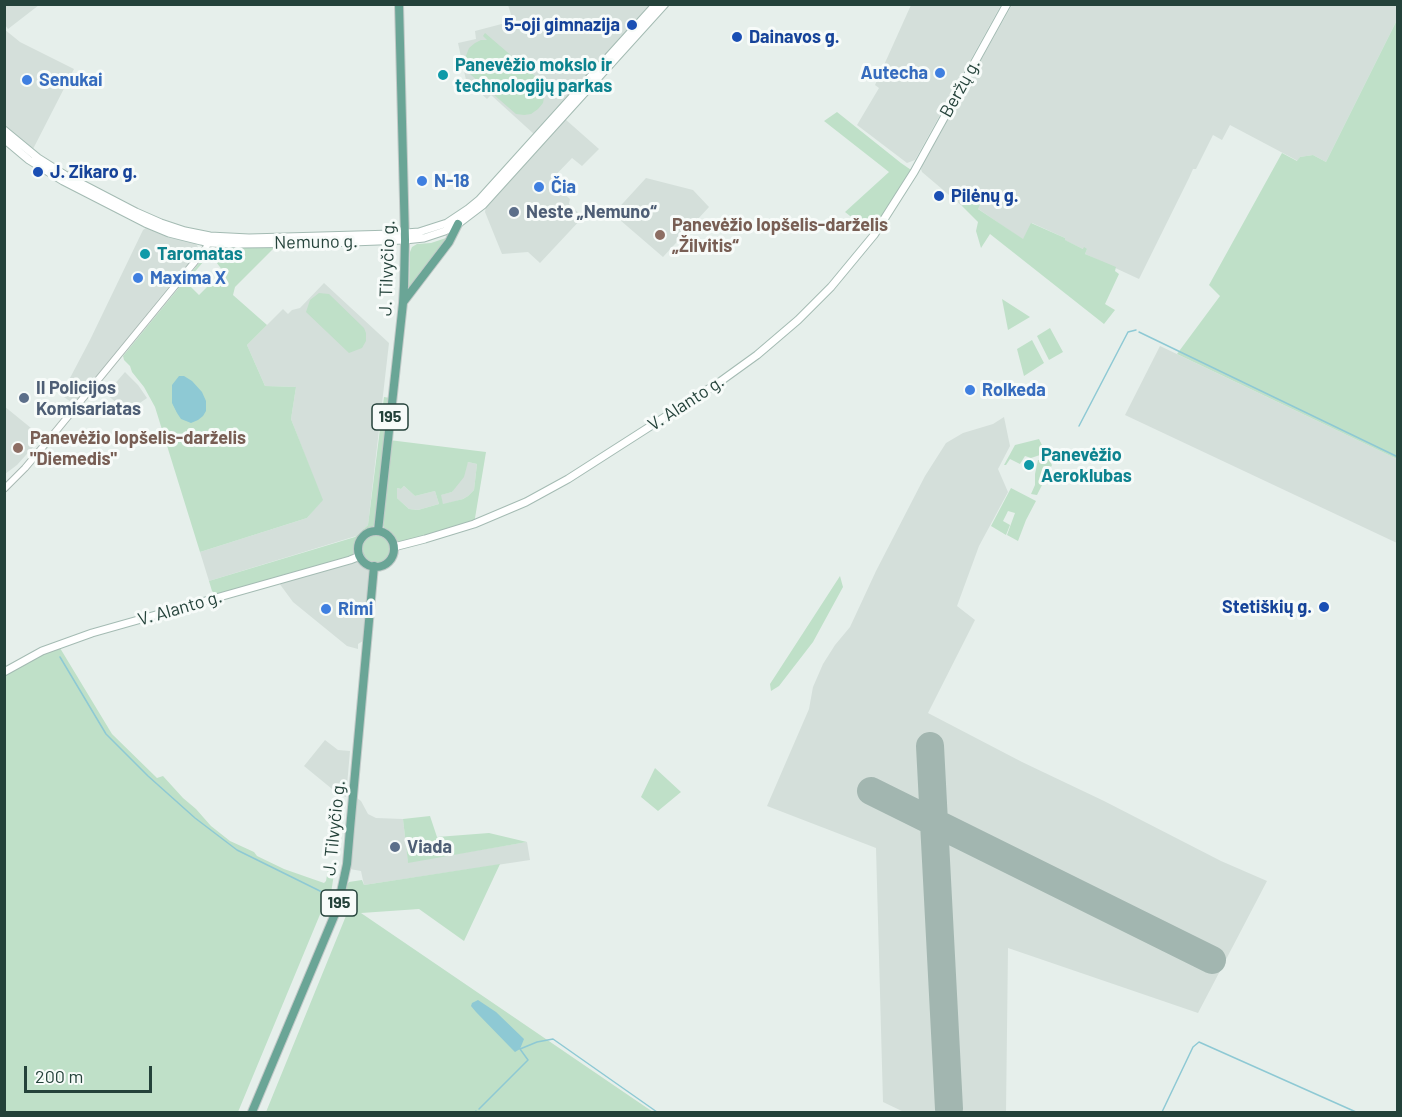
<!DOCTYPE html>
<meta charset="utf-8">
<style>
body{margin:0}
#map{position:relative;width:1402px;height:1117px;overflow:hidden;background:#e6efeb;font-family:Barlow,sans-serif}
canvas{display:block}
.frame{position:absolute;inset:0;border:6px solid #24423a;pointer-events:none}
.scale{position:absolute;left:24px;top:1066px;width:128px;height:27px;box-sizing:border-box;border:3px solid #24423a;border-top:0;padding-left:8px;font-size:18px;line-height:21px;white-space:nowrap;color:#24423a;-webkit-text-stroke:4px #f7fbf9;paint-order:stroke}
</style>
<div id="map">
<canvas width="1402" height="1117"></canvas>
<div class="frame"></div>
<div class="scale">200 m</div>
</div>
<script>
const c = document.querySelector('canvas').getContext('2d');
c.lineJoin = 'round';
function fillPath(path, color) {
  c.fillStyle = color;
  c.fill(path, 'evenodd');
}
function poly(rows) {
  const path = new Path2D();
  for (const r of rows) {
    if (r.length === 3) {
      path.moveTo(r[0] + r[2], r[1]);
      path.arc(r[0], r[1], r[2], 0, 2 * Math.PI);
      continue;
    }
    path.moveTo(r[0], r[1]);
    for (let i = 2; i < r.length; i += 2) path.lineTo(r[i], r[i + 1]);
  }
  return path;
}
function stroke(path, color, width, dash) {
  c.strokeStyle = color;
  c.lineWidth = width;
  c.lineCap = dash ? 'butt' : 'round';
  c.setLineDash(dash || []);
  c.stroke(path);
}
function label(font, color, halo, rows, align = 'center') {
  c.font = font + ' Barlow,sans-serif';
  c.lineWidth = 6;
  c.setLineDash([]);
  c.textBaseline = 'middle';
  c.strokeStyle = halo;
  c.fillStyle = color;
  for (const [text, x, y, turn = 0] of rows) {
    c.save();
    c.translate(x, y);
    c.rotate((+turn || 0) * Math.PI / 180);
    c.textAlign = isNaN(turn) ? turn : align;
    if (halo) c.strokeText(text, 0, 0);
    c.fillText(text, 0, 0);
    c.restore();
  }
}
fillPath(poly([
 [4,5,5,4,39,5,8,29,5,25],
 [508,5,653,5,535,135,491,95,487,99,466,80,458,43,476,39,475,31,513,21],
 [911,5,1001,5,915,160,907,163,857,125,879,88,875,85],
 [1012,5,1397,5,1397,20,1326,162,1313,155,1300,157,1298,161,1230,125,1222,140,1213,135,1196,169,1193,169,1189,178,1139,279,1085,254,1087,249,1083,249,1064,240,1065,238,1032,223,1023,240,977,208,971,187,962,206,922,172,921,169,923,163],
 [4,29,20,42,74,69,32,151,5,127],
 [565,119,599,149,582,166,572,158,550,181,570,199,569,204,583,217,540,263,528,252,502,254,485,212,486,206],
 [646,178,693,190,709,207,663,257,613,214],
 [147,227,195,242,199,249,199,252,167,289,74,404,61,395,90,340,143,230],
 [324,283,389,343,368,525,356,536,209,581,200,552,307,518,322,500,291,419,296,387,265,386,247,345,283,309,288,314,292,310,300,308],
 [1160,346,1397,459,1397,543,1125,415],
 [125,372,138,385,147,398,137,405,129,413,106,394],
 [4,406,42,437,17,465,5,474],
 [1004,417,1010,446,998,469,1008,492,979,546,957,606,975,620,928,713,1022,762,1104,801,1221,861,1267,881,1198,1013,1008,948,1006,1112,904,1112,883,1102,876,848,767,806,809,709,813,687,823,664,835,645,850,627,876,571,925,476,946,443,963,433,993,424],
 [468,462,477,464,474,490,468,496,463,499,443,505,440,495,452,492],
 [404,486,415,496,435,491,439,504,418,510,409,509,397,498,397,488,401,489],
 [354,561,359,561,367,566,370,571,370,578,363,641,358,644,358,649,347,646,293,602,279,583],
 [325,740,338,750,350,751,346,797,337,793,304,766],
 [357,798,361,801,368,814,376,818,403,819,408,862,527,842,530,860,364,885,361,871,350,869]
]), '#d4dfda');
fillPath(poly([
 [1397,20,1397,459,1177,354,1220,296,1209,285,1282,153,1297,161,1300,157,1313,155,1326,162],
 [485,33,535,76,542,85,544,98,543,103,538,109,531,114,524,115,516,114,470,74,466,67,464,61,469,48,475,43,481,40,487,40,483,36],
 [837,112,901,163,914,172,874,235,845,212,889,172,824,121],
 [970,186,983,197,978,209,1023,239,1031,223,1065,238,1065,240,1083,249,1084,247,1087,249,1085,254,1116,267,1115,271,1119,274,1105,304,1115,310,1104,324,990,234,981,248,976,231,978,222,962,206],
 [449,237,412,286,409,287,410,252,412,247,417,244,431,243],
 [218,246,276,246,235,287,233,295,267,325,247,345,265,386,296,387,291,419,323,500,307,518,200,552,155,407,144,387,132,372,130,366,124,360,123,356,209,251],
 [210,254,226,275,211,283,199,295,186,282],
 [319,293,329,294,364,328,366,333,366,341,362,348,349,353,306,312,310,300],
 [1002,299,1030,317,1008,330],
 [1050,328,1063,352,1049,360,1037,336],
 [1032,340,1044,363,1024,376,1017,349],
 [384,397,390,398,376,521,373,527,360,537,354,553,351,556,343,559,218,595,214,593,212,591,209,581,355,537,368,525],
 [1039,439,1046,453,1031,458,1025,456,1020,464,1010,459,1006,465,1004,465,1015,445],
 [389,440,486,452,474,524,425,539,399,542,395,540,385,530,383,525],
 [468,462,477,464,474,490,468,496,463,499,443,504,441,495,452,492,464,477],
 [404,486,415,496,435,491,439,504,418,510,409,509,397,498,397,488,401,489],
 [1038,460,1049,460,1052,465,1037,495,1031,494,1035,485,1035,474],
 [1011,488,1036,501,1026,520,1018,541,1007,535,1015,513,1008,511,1003,521,1010,525,1006,535,991,526],
 [376,549,16],
 [840,576,843,587,813,642,779,686,771,691,770,684],
 [60,648,112,734,157,778,163,776,183,798,196,809,211,826,230,841,254,852,257,856,284,869,324,883,326,881,329,864,335,867,330,900,326,900,238,1112,5,1112,4,675,45,653],
 [655,768,681,792,658,811,641,797],
 [430,816,437,837,489,833,527,842,408,863,403,819],
 [500,864,464,941,419,909,361,913,653,1112,266,1112,350,906,342,904,346,886,349,882,362,880,364,885]
]), '#bfe0c8');
fillPath(poly([
 [179,376,184,376,192,381,202,392,206,401,206,411,203,416,198,420,191,423,181,419,177,413,172,403,172,385],
 [478,1000,496,1012,524,1039,520,1049,515,1052,510,1047,476,1012,471,1006,472,1003]
]), '#8ec9d4');
stroke(poly([
 [1139,332,1398,457],
 [1079,426,1128,332,1136,330],
 [60,657,106,734,148,776,195,818,237,850,324,893],
 [479,1109,528,1060,520,1049,537,1042,553,1039,657,1112],
 [475,1112,476,1111],
 [1162,1112,1193,1047,1199,1042,1356,1112]
]), '#8ec9d4', 1.5);
stroke(poly([
 [930,746,949,1109],
 [871,791,1212,960]
]), '#a2b6b0', 28);
const tertiary = poly([
 [4,489,25,468,52,436,206,248,209,240]
]);
const secondary = poly([
 [4,130,38,158,65,175,136,212,161,223,185,231,210,236,249,238,393,234,419,232,447,223,468,209,479,200,656,4],
 [4,139,29,160,63,181,145,223,169,233,201,241,208,243,239,244,325,243,405,240,424,238,445,231,458,224,483,205,665,4],
 [394,547,425,539,474,524,526,502,568,479,721,381,757,355,798,320,831,287,874,235,914,172,1007,4],
 [4,672,42,651,92,633,283,579,350,560,360,556]
]);
const primary = poly([
 [404,301,449,242,458,224],
 [378,531,403,303,404,286,405,240,399,4],
 [376,549,18],
 [252,1112,335,914,341,892,347,864,350,829,374,566]
]);
stroke(tertiary, '#a8b8b2', 8);
stroke(secondary, '#a4bbb3', 9);
stroke(primary, '#c2cac8', 10);
stroke(tertiary, '#fff', 6);
stroke(secondary, '#fff', 7);
stroke(primary, '#6aa596', 8);
for (const [x, y, r, color] of [
 [632,25,6,"#1a4fb4"],
 [737,37,6,"#1a4fb4"],
 [940,73,6,"#3f7fe0"],
 [443,75,6,"#0f9aa8"],
 [27,80,6,"#3f7fe0"],
 [38,172,6,"#1a4fb4"],
 [422,181,6,"#3f7fe0"],
 [539,187,6,"#3f7fe0"],
 [939,196,6,"#1a4fb4"],
 [514,212,6,"#5c6f8a"],
 [660,235,6,"#8d6e63"],
 [145,254,6,"#0f9aa8"],
 [138,278,6,"#3f7fe0"],
 [970,390,6,"#3f7fe0"],
 [24,398,6,"#5c6f8a"],
 [18,448,6,"#8d6e63"],
 [1029,465,6,"#0f9aa8"],
 [1324,607,6,"#1a4fb4"],
 [326,609,6,"#3f7fe0"],
 [395,847,6,"#5c6f8a"]
]) {
  const dot = new Path2D();
  dot.arc(x, y, r, 0, 2 * Math.PI);
  c.fillStyle = color;
  c.fill(dot);
  stroke(dot, '#f7fbf9', 2);
}
for (const [x, y, w] of [
 [390,417,36],
 [339,903,36]
]) {
  const box = new Path2D();
  box.roundRect(x - w / 2, y - 13, w, 26, 4.5);
  c.fillStyle = '#f7fbf9';
  c.fill(box);
  stroke(box, '#24423a', 1.5);
}
label('bold 16px', '#24423a', null, [
 ["195",390,417],
 ["195",339,903]
]);
label('bold 18px', '#164399', '#f7fbf9', [
 ["5-oji gimnazija",620,25,"right"],
 ["Dainavos g.",749,37],
 ["J. Zikaro g.",50,172],
 ["Pilėnų g.",951,196],
 ["Stetiškių g.",1312,607,"right"]
], 'left');
label('bold 18px', '#0d838f', '#f7fbf9', [
 ["Panevėžio mokslo ir",455,65],
 ["technologijų parkas",455,86],
 ["Taromatas",157,254],
 ["Panevėžio",1041,455],
 ["Aeroklubas",1041,476]
], 'left');
label('bold 18px', '#366cbe', '#f7fbf9', [
 ["Autecha",928,73,"right"],
 ["Senukai",39,80],
 ["N-18",434,181],
 ["Čia",551,187],
 ["Maxima X",150,278],
 ["Rolkeda",982,390],
 ["Rimi",338,609]
], 'left');
label('18px', '#24423a', '#f7fbf9', [
 ["Beržų g.",960,88,-61],
 ["Nemuno g.",316,242,-1],
 ["J. Tilvyčio g.",387,268,-88],
 ["V. Alanto g.",686,403,-33],
 ["V. Alanto g.",180,608,-16],
 ["J. Tilvyčio g.",334,828,-84]
]);
label('bold 18px', '#4e5e75', '#f7fbf9', [
 ["Neste „Nemuno“",526,212],
 ["II Policijos",36,388],
 ["Komisariatas",36,409],
 ["Viada",407,847]
], 'left');
label('bold 18px', '#785e54', '#f7fbf9', [
 ["Panevėžio lopšelis-darželis",672,225],
 ["„Žilvitis“",672,246],
 ["Panevėžio lopšelis-darželis",30,438],
 ["\"Diemedis\"",30,459]
], 'left');
</script>
